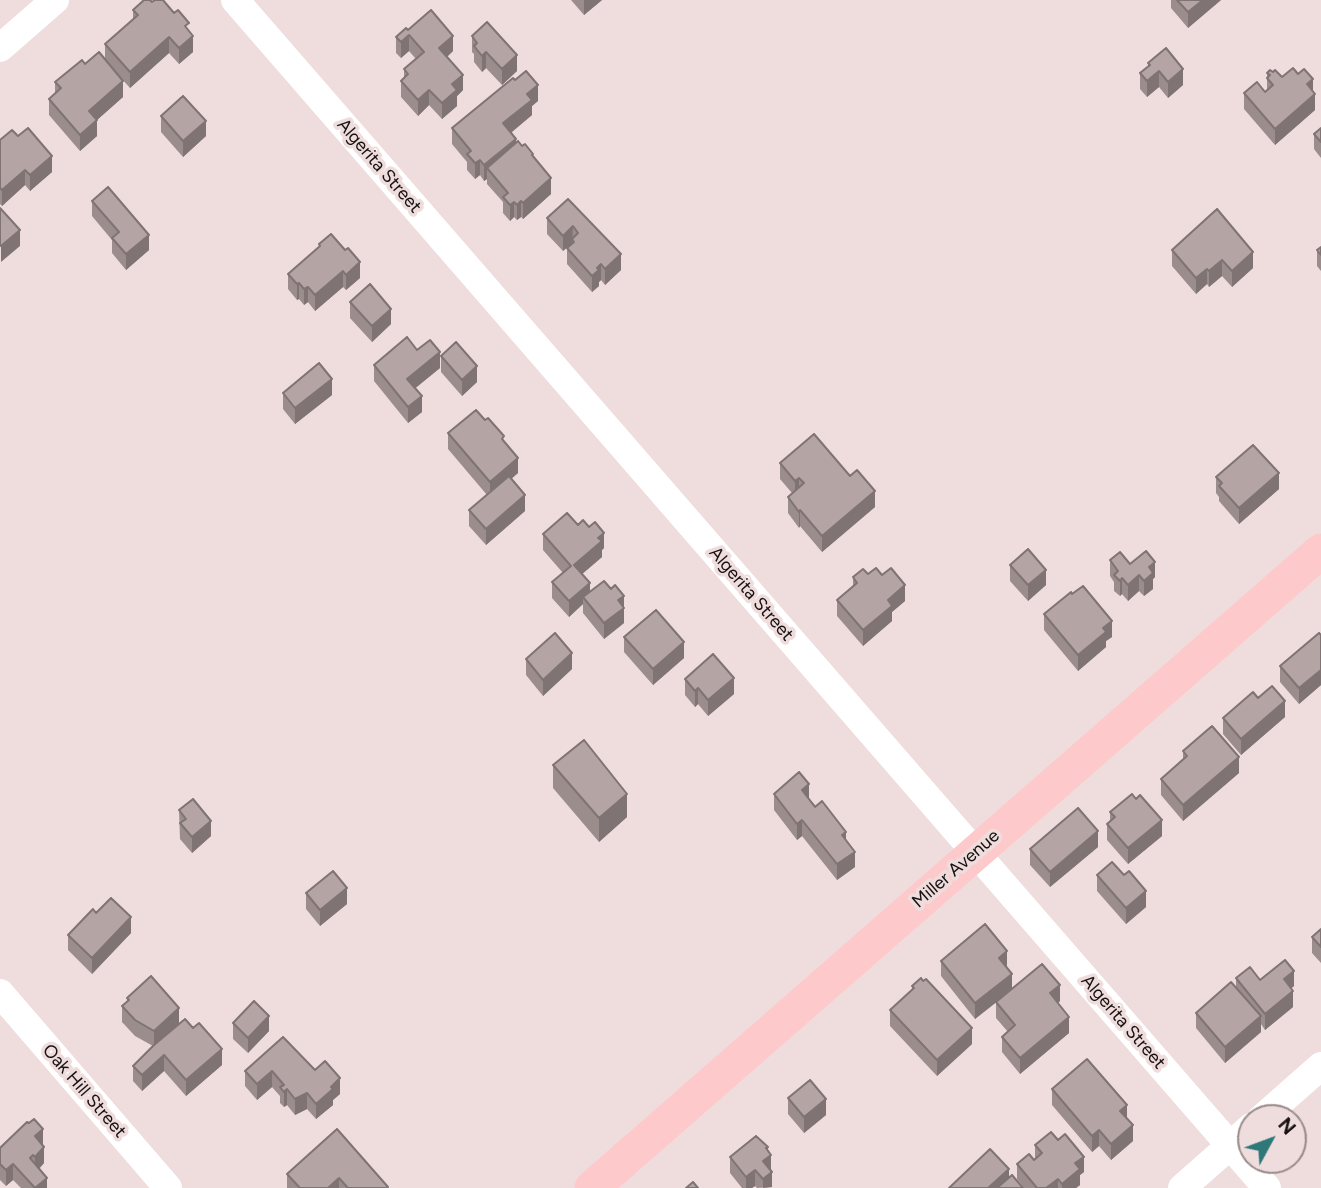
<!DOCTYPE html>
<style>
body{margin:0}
#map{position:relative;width:1321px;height:1188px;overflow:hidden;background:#efdddd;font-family:Figtree,sans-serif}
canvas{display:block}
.north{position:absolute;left:1237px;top:1104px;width:70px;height:70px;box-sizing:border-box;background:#efdddd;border:2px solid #998b8b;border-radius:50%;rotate:49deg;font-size:19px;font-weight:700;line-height:28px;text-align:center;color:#171111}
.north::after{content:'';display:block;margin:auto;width:24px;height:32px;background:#2e787a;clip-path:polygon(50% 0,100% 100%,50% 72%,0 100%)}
</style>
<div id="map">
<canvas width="1321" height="1188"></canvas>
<div class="north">N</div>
</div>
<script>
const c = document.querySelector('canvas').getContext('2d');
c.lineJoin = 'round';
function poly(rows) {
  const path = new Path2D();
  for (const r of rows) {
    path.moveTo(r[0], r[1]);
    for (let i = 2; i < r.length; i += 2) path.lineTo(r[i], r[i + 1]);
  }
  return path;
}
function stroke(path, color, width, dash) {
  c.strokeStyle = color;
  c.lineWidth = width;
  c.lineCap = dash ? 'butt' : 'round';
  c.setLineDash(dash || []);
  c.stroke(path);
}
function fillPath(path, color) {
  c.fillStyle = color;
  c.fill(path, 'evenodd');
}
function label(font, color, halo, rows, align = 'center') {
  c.font = font + ' Figtree,sans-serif';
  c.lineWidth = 7;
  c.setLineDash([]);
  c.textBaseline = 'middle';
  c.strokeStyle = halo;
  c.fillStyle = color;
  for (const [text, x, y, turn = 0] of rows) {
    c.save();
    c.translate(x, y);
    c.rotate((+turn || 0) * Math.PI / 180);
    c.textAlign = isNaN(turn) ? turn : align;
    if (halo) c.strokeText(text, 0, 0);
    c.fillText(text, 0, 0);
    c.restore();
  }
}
stroke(poly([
 [235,0,1267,1188],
 [0,48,55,0],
 [0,993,168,1188],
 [1262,1118,1321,1066],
 [1182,1188,1251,1127]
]), '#fff', 28);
stroke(poly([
 [592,1188,1321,551]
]), '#fec9cb', 35);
fillPath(poly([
 [571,0,602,0,584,15],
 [1171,0,1221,0,1188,28,1171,8],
 [133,10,189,31,193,52,179,64,169,53,130,88,111,67,123,97,97,120,97,136,80,151,49,115,49,99,55,93,55,82,85,64,105,60,105,44,133,19],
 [408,30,453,51,447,57,463,90,457,96,457,106,442,119,429,105,418,116,401,97,401,81,404,78,404,69,416,59,409,51,401,58,396,53,396,37],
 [472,36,517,71,502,85,486,68,482,72,474,62,474,54,472,52],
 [1148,63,1183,85,1168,98,1159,87,1147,97,1140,89,1140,73,1148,66],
 [1273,72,1313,91,1315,110,1275,145,1244,109,1244,93,1265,92,1267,91,1267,73],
 [538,101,532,106,532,115,511,133,516,142,533,158,551,194,523,219,521,217,517,220,514,217,510,221,503,213,503,202,487,184,487,179,484,181,480,175,475,179,467,170,467,162,452,144,452,128],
 [161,116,206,136,183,157,161,132],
 [1321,128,1321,158,1314,149,1314,134],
 [18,136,52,172,30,191,25,185,2,206,0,204,0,140],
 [568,199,621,270,605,285,601,280,599,282,599,286,592,292,567,264,567,248,572,243,563,251,547,234,547,218],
 [92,201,149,250,126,270,112,253,112,240,92,216],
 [1217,209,1253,268,1232,287,1222,276,1209,287,1207,284,1196,294,1172,266,1172,250],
 [319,244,360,278,346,290,343,287,315,311,308,302,304,305,299,299,297,300,288,289,288,274,319,247],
 [1321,247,1321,271,1317,266,1317,250],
 [350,302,391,324,372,342,350,318],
 [417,350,440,368,415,388,422,412,408,423,374,381,374,365],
 [441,356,477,382,462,396,441,372],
 [283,393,332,395,295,424,283,409],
 [448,433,504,442,518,473,511,479,525,511,486,545,469,526,469,510,487,495,448,449],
 [780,463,875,507,822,552,800,526,799,528,788,513,788,497,792,493,780,479],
 [1216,477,1279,489,1239,524,1219,501,1219,497,1216,493],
 [578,525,604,548,602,550,602,557,582,574,590,592,611,589,624,596,624,623,604,639,583,613,583,604,569,617,552,598,552,582,563,573,543,550,543,534],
 [1110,560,1130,564,1155,577,1153,579,1153,589,1144,596,1139,591,1128,601,1122,594,1120,596,1114,591,1114,582,1110,576],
 [1010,565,1046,585,1028,601,1010,581],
 [868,574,882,575,905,601,892,612,892,621,863,646,837,616,837,600,853,586,853,577],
 [1044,614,1112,637,1106,641,1106,647,1078,671,1044,630],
 [1321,635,1321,685,1299,704,1280,682,1280,666],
 [624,637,684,658,653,685,624,652],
 [526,659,572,669,543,696,526,675],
 [685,679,734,694,708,716,698,704,695,707,685,695],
 [1258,698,1285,717,1241,755,1223,734,1223,718],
 [1183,751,1239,773,1183,821,1161,795,1161,779,1183,760],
 [553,765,627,817,599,842,553,788],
 [774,794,809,798,846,841,855,867,837,880,802,836,797,840,774,810],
 [179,810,211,836,192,853,180,839],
 [1110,812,1162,836,1128,864,1107,840,1107,824,1110,821],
 [1098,847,1050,887,1030,865,1030,849],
 [1097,875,1146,907,1126,924,1097,891],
 [306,893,347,904,320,926,306,909],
 [96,913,131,933,92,974,68,950,68,935],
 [1321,929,1321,963,1312,953,1312,937],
 [941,961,1007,967,1012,989,1060,1001,1058,1003,1069,1033,1020,1074,1002,1052,1002,1037,1008,1032,996,1018,996,1002,975,1019,941,976],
 [1236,978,1260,980,1294,986,1291,988,1293,1007,1265,1030,1261,1024,1261,1032,1225,1063,1196,1028,1196,1013,1236,988],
 [912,986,972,1044,937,1076,890,1026,890,1010,912,990],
 [127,998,179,1024,222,1065,186,1096,164,1071,142,1091,133,1081,133,1066,153,1046,135,1036,122,1022,122,1006,127,1003],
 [233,1023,269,1031,248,1053,233,1039],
 [315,1070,340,1094,333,1100,333,1105,316,1119,307,1109,295,1115,287,1105,284,1107,280,1103,280,1096,272,1087,257,1100,245,1086,245,1071],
 [1052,1089,1127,1118,1133,1141,1111,1160,1099,1146,1092,1152,1052,1105],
 [788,1098,826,1115,804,1133,788,1114],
 [337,1129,388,1188,287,1188,287,1174],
 [43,1145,44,1163,39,1169,47,1188,21,1188,13,1180,6,1186,0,1180,0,1148],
 [1035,1145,1084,1172,1080,1175,1080,1185,1076,1188,1024,1188,1017,1179,1017,1164,1035,1159],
 [768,1150,771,1171,772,1187,757,1188,755,1186,752,1188,742,1188,730,1173,730,1157]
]), '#9c8d8d');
fillPath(poly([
 [584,0,602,0,584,15],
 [1203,0,1221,0,1188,28,1188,12],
 [409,35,409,51,401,58,401,42],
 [193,36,193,52,179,64,179,48],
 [453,36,453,51,439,64,439,48],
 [169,37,169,53,130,88,130,72],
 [486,52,486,68,482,72,482,56],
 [517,55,517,71,502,85,502,69],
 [1183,69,1183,85,1168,98,1168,82],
 [1159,71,1159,87,1147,97,1147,81],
 [463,75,463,90,457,96,457,106,442,119,442,103,452,84],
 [1313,79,1313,95,1307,84],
 [123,81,123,97,97,120,97,136,80,151,80,135,89,111],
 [538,85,538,101,532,106,532,115,503,139,503,123,527,94],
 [429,90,429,105,418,116,418,100],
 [1315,94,1315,110,1275,145,1275,129],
 [206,121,206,136,183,157,183,141],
 [516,139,516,155,487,168,487,179,484,181,484,165],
 [52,156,52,172,30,191,30,175],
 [480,160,480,175,475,179,475,163],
 [25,170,25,185,2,206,2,190],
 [551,178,551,194,523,219,523,203],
 [521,201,521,217,517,220,517,205],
 [514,202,514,217,510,221,510,205],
 [573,226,572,243,563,251,563,236],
 [20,230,20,246,1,262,1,246],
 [149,235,149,250,126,270,126,254],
 [1253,252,1253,268,1232,287,1232,271],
 [621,254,621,270,605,285,605,269],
 [1222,260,1222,276,1209,287,1209,271],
 [360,262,360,278,346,290,346,275],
 [601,264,601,280,599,282,599,286,592,292,592,276,597,268],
 [1207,269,1207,284,1196,294,1196,278],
 [343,271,343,287,315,311,315,295],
 [299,283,299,299,297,300,297,284],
 [308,287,308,302,304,305,304,289],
 [391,309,391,324,372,342,372,326],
 [440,352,440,368,407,395,407,379],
 [477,366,477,382,462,396,462,380],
 [332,379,332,395,295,424,295,408],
 [422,396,422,412,408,423,408,407],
 [518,458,518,473,490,497,490,482],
 [1279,473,1279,489,1239,524,1239,508],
 [799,478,799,494,795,497,795,481],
 [875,491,875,507,822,552,822,536],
 [525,495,525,511,486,545,486,529],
 [800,510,800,526,799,528,799,512],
 [604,533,604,548,602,550,602,557,574,581,574,565,598,538],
 [1155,562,1155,577,1153,579,1153,589,1144,596,1144,581,1149,567],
 [1046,570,1046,585,1028,601,1028,585],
 [1139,575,1139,591,1128,601,1128,585],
 [1122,578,1122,594,1120,596,1120,581],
 [590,583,590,598,583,597,583,604,569,617,569,601],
 [905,585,905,601,892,612,892,621,863,646,863,630,888,600],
 [624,596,624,623,604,639,604,623,618,600],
 [1112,621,1112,637,1106,641,1106,647,1078,671,1078,655,1103,628],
 [684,642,684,658,653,685,653,669],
 [572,653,572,669,543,696,543,680],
 [1321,670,1321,685,1299,704,1299,688],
 [734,678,734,694,708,716,708,700],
 [698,688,698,704,695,707,695,691],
 [1285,701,1285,717,1241,755,1241,739],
 [1239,757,1239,773,1183,821,1183,805],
 [809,784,809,800,802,790],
 [627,794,627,817,599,842,599,818],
 [802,820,802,836,797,840,797,824],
 [1162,820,1162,836,1128,864,1128,848],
 [211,821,211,836,192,853,192,837],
 [1098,831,1098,847,1050,887,1050,872],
 [846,832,846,847,842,835],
 [855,852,855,867,837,880,837,864],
 [347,888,347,904,320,926,320,910],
 [1146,891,1146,907,1126,924,1126,908],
 [131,917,131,933,92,974,92,958],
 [1007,951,1007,967,999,974,999,958],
 [1294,971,1294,986,1284,995,1284,979],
 [1012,974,1012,990,975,1019,975,1003],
 [1060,985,1060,1001,1050,1009,1050,993],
 [1293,991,1293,1007,1265,1030,1265,1014],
 [179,1008,179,1024,154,1046,154,1031],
 [269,1016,269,1031,248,1053,248,1038],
 [1261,1016,1261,1032,1225,1063,1225,1047],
 [1069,1017,1069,1033,1020,1074,1020,1058],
 [972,1028,972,1044,937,1076,937,1060],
 [222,1049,222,1065,186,1096,186,1080],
 [164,1055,164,1071,142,1091,142,1075],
 [272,1071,272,1087,257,1100,257,1084],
 [340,1078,340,1094,333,1100,333,1105,316,1119,316,1104,331,1087],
 [287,1089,287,1105,284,1107,284,1092],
 [307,1093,307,1109,295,1115,295,1099],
 [826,1099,826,1115,804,1133,804,1117],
 [1127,1105,1127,1121,1120,1111],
 [1133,1125,1133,1141,1111,1160,1111,1144],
 [43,1129,43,1145,35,1136],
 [1099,1130,1099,1146,1092,1152,1092,1136],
 [44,1147,44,1163,35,1173,35,1157],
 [768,1147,768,1157,771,1155,771,1170,763,1161,766,1148],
 [1084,1157,1084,1172,1080,1175,1080,1185,1076,1188,1062,1188,1062,1184,1075,1163],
 [13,1164,13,1180,6,1186,6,1170],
 [1009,1169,1009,1185,1005,1188,988,1188],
 [755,1170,755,1186,752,1188,746,1188,746,1177],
 [772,1172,772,1187,763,1188,763,1179],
 [47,1178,47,1188,35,1188],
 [339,1178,339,1188,328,1188],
 [1058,1179,1058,1188,1046,1188]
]), '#7f7373');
const building = poly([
 [144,0,150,0,152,2,155,0,163,0,174,13,178,10,189,23,185,26,193,36,179,48,169,37,130,72,105,44,138,15,133,10,144,0],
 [1177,0,1203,0,1188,12,1177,0],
 [431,10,453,36,439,48,463,75,452,84,457,90,442,103,429,90,418,100,401,81,408,74,404,69,424,52,409,35,401,42,396,37,406,28,408,30,431,10],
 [487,22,517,55,502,69,486,52,482,56,474,46,477,43,472,36,487,22],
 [1166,48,1183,69,1168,82,1159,71,1147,81,1140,73,1150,65,1148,63,1166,48],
 [99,52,123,81,89,111,97,120,80,135,49,99,61,88,55,82,82,60,85,64,99,52],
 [1293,68,1298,74,1304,69,1313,79,1307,84,1315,94,1275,129,1244,93,1257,82,1265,92,1273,85,1267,78,1270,75,1267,73,1270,70,1273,72,1275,70,1282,77,1293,68],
 [526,71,538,85,527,94,532,100,503,123,516,139,484,165,480,160,475,163,467,154,471,151,452,128,513,78,515,80,526,71],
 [183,96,206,121,183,141,161,116,183,96],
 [28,128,52,156,30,175,25,170,2,190,0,188,0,140,12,130,18,136,28,128],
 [1321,128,1321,142,1314,134,1321,128],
 [518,141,522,146,525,144,533,154,532,155,551,178,523,203,521,201,517,205,514,202,510,205,503,197,508,193,487,168,518,141],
 [108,187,149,235,126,254,112,238,119,232,92,201,108,187],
 [568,199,621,254,605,269,601,264,597,268,599,270,592,276,567,248,574,242,572,239,578,233,573,226,563,236,547,218,568,199],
 [0,208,20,230,1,246,0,245,0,208],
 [1217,209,1253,252,1232,271,1222,260,1209,271,1207,269,1196,278,1172,250,1217,209],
 [331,234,345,250,348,248,360,262,346,275,343,271,315,295,308,287,304,289,299,283,297,284,288,274,320,246,319,244,331,234],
 [1321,247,1321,255,1317,250,1321,247],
 [370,284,391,309,372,326,350,302,370,284],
 [407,337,417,350,430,340,440,352,407,379,422,396,408,407,374,365,407,337],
 [456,342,477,366,462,380,441,356,456,342],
 [319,363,332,379,295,408,283,393,319,363],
 [476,410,485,420,488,418,504,436,502,439,518,458,490,482,448,433,476,410],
 [814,434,850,476,857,470,875,491,822,536,800,510,799,512,788,497,804,483,799,478,795,481,780,463,814,434],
 [1253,445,1279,473,1239,508,1219,486,1222,483,1216,477,1253,445],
 [509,476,525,495,486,529,469,510,509,476],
 [567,513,578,525,583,520,589,527,595,522,604,533,598,538,602,541,574,565,590,583,569,601,552,582,571,566,543,534,567,513],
 [1028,549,1046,570,1028,585,1010,565,1028,549],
 [1146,551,1155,562,1149,567,1153,573,1144,581,1139,575,1128,585,1122,578,1120,581,1114,575,1118,571,1110,560,1120,552,1130,564,1146,551],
 [876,568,882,575,891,568,905,585,888,600,892,606,863,630,837,600,857,583,853,577,863,569,868,574,876,568],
 [604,581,611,589,615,585,624,596,618,600,624,608,604,623,583,597,604,581],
 [1083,586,1112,621,1103,628,1106,632,1078,655,1044,614,1071,592,1072,594,1083,586],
 [656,610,684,642,653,669,624,637,656,610],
 [555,633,572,653,543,680,526,659,555,633],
 [1319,633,1321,635,1321,670,1299,688,1280,666,1319,633],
 [713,654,734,678,708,700,698,688,695,691,685,679,713,654],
 [1272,686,1285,701,1241,739,1223,718,1253,692,1258,698,1272,686],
 [1212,726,1239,757,1183,805,1161,779,1187,756,1183,751,1212,726],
 [584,740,627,794,599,818,553,765,584,740],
 [799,772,809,784,802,790,815,807,822,801,846,832,842,835,855,852,837,864,802,820,797,824,774,794,799,772],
 [1132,794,1136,799,1140,795,1162,820,1128,848,1107,824,1115,817,1110,812,1132,794],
 [193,799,211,821,192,837,180,823,186,819,179,810,193,799],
 [1078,808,1098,831,1050,872,1030,849,1078,808],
 [1112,862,1124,875,1129,871,1146,891,1126,908,1097,875,1112,862],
 [333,871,347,888,320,910,306,893,333,871],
 [111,898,131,917,92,958,68,935,93,909,96,913,111,898],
 [985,924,1007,951,999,958,1012,974,975,1003,941,961,985,924],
 [1321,929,1321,947,1312,937,1321,929],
 [1285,960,1294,971,1284,979,1293,991,1265,1014,1236,978,1250,967,1260,980,1285,960],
 [1042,964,1060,985,1050,993,1069,1017,1020,1058,1002,1037,1015,1025,996,1002,1042,964],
 [151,976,179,1008,154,1031,135,1020,122,1006,129,1000,127,998,151,976],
 [921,978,923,981,926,979,972,1028,937,1060,890,1010,914,988,912,986,921,978],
 [1231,982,1261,1016,1225,1047,1196,1013,1231,982],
 [254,1001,269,1016,248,1038,233,1023,254,1001],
 [185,1019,193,1028,199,1023,222,1049,186,1080,164,1055,142,1075,133,1066,154,1045,185,1019],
 [283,1037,315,1070,325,1061,340,1078,331,1087,333,1089,316,1104,307,1093,295,1099,287,1089,284,1092,280,1087,284,1085,272,1071,257,1084,245,1071,283,1037],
 [1087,1059,1127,1105,1120,1111,1133,1125,1111,1144,1099,1130,1092,1136,1052,1089,1087,1059],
 [810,1080,826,1099,804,1117,788,1098,810,1080],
 [34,1119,43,1129,35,1136,44,1147,35,1157,33,1155,30,1158,47,1178,35,1188,13,1164,6,1170,0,1164,0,1148,27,1122,29,1123,34,1119],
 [337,1129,388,1187,387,1188,348,1188,339,1178,328,1188,300,1188,287,1174,337,1129],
 [1051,1132,1058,1140,1065,1134,1084,1157,1075,1163,1080,1169,1062,1184,1058,1179,1046,1188,1037,1188,1017,1164,1029,1154,1034,1160,1042,1153,1035,1145,1051,1132],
 [756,1136,768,1147,766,1148,771,1155,763,1161,772,1172,763,1179,755,1170,746,1177,730,1157,756,1136],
 [990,1149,1009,1169,988,1188,949,1188,990,1149],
 [1012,1175,1023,1188,997,1188,1012,1175],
 [693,1182,698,1188,686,1188,693,1182]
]);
fillPath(building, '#b5a4a4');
stroke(building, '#7f7373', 2);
label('18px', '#171111', '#efdddd', [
 ["Algerita Street",379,166,49],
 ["Algerita Street",751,594,49],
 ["Miller Avenue",956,869,-41],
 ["Algerita Street",1123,1022,49],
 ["Oak Hill Street",84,1091,49]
]);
</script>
